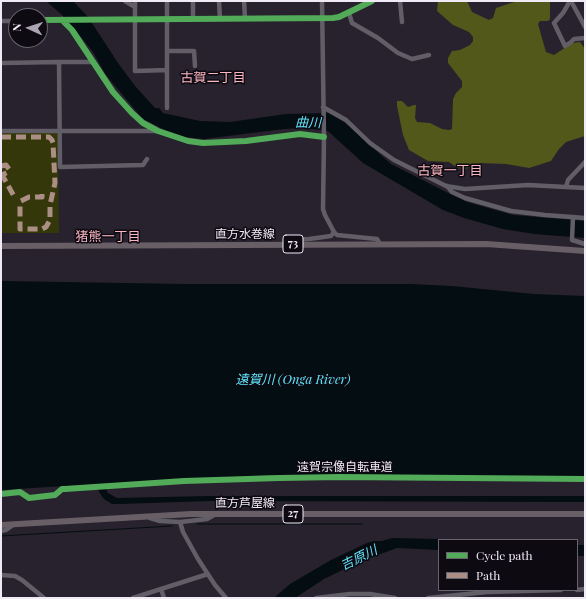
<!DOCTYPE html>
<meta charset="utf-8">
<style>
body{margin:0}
#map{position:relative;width:586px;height:599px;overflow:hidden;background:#27222d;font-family:"Playfair Display",serif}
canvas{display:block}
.frame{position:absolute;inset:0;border:2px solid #f0eaf7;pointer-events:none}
.legend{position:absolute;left:438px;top:539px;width:140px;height:52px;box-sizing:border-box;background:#0e0a12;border:1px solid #68646e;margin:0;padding:5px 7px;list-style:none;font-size:12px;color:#f0eaf7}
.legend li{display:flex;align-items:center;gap:8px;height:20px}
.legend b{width:20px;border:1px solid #68646e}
.north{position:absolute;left:8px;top:8px;width:40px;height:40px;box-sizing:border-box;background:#0e0a12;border:1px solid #68646e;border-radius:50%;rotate:273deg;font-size:11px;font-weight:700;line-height:16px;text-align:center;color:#f0eaf7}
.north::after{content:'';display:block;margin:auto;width:14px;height:18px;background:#aaa4b0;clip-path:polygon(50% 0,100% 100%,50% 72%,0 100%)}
</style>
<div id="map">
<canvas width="586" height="599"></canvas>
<div class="frame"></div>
<ul class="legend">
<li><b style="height:5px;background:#51ab58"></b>Cycle path</li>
<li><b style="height:5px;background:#ac8f84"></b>Path</li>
</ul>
<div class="north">N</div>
</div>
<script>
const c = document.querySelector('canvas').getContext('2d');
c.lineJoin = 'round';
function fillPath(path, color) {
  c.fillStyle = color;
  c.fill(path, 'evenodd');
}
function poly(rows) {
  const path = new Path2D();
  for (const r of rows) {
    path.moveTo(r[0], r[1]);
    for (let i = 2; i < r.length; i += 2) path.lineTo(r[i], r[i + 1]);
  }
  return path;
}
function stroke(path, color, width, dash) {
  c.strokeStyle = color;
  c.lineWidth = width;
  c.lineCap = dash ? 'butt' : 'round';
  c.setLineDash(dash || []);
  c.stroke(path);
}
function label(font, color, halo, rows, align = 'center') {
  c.font = font + ' "Playfair Display","Noto Sans JP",serif';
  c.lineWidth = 3;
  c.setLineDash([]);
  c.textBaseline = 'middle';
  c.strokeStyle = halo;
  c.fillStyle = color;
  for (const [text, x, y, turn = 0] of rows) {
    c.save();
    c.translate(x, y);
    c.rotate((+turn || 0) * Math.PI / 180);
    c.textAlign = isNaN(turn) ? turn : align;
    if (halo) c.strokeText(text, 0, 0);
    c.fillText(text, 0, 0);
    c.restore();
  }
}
fillPath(poly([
 [1,133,58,133,59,233,1,233]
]), '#333709');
fillPath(poly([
 [438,1,467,1,472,12,489,20,493,18,496,8,508,4,518,1,550,1,550,19,548,21,540,21,538,24,546,52,554,55,572,43,580,42,585,49,585,136,566,142,559,149,551,161,529,168,506,164,481,163,465,169,458,168,449,162,428,161,409,150,403,135,397,106,397,101,402,101,408,107,414,105,416,105,415,118,417,122,430,123,442,129,449,130,452,129,453,99,456,93,462,87,462,81,448,63,448,58,452,51,460,50,470,45,473,41,473,37,469,32,453,25,437,11]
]), '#525819');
fillPath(poly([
 [46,1,73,1,88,17,118,63,135,86,155,108,159,108,163,113,200,121,230,122,286,114,328,113,344,122,391,164,444,191,467,202,513,215,585,221,585,238,534,234,503,229,464,218,443,210,363,163,329,132,324,130,302,128,284,129,204,139,185,137,165,130,143,119,106,75,93,52,78,33,61,14],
 [1,281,186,284,410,284,452,286,534,294,585,296,585,476,271,475,104,484,108,493,117,498,210,496,585,496,585,502,210,501,119,504,112,504,104,499,99,492,97,484,1,490],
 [392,538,484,540,439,540,439,550,397,548,361,561,324,579,295,598,274,598,290,584,331,560,367,543,375,541,382,541],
 [577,545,585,545,585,556,577,556]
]), '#040d11');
stroke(poly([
 [197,524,362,524],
 [1,536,172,526]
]), '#040d11', 1);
stroke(poly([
 [125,1,135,7],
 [135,1,135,71,167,70],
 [167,1,167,108],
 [193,1,193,19],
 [219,1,220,19],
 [244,1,245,18],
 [322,1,324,137,323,209,325,215,334,232,337,235,377,239,380,244],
 [400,1,402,22],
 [570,1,563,13,554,23,565,46,570,43,574,39,585,38],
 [571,1,585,27],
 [349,13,352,23,378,38,398,53,412,59,429,55],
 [40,20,333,18,339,17,372,1],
 [62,20,72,30,113,92,132,113,143,123,158,131,188,141,203,143,246,141,300,134,324,137],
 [1,21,16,21],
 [167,51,194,51,195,66],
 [59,62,94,62],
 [1,63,59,62,60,167,143,165,147,159],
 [323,107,346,120,370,143,394,160,446,186,465,189,528,185,585,188],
 [1,131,157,131],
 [447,186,452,192,465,198,511,211,545,215,585,218],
 [566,187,568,180,585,162],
 [573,217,572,240,585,244],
 [291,244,292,240,309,239,331,236,334,232],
 [150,518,160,521,180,522,207,519,216,514],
 [180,522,183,532,198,559,215,585,226,598],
 [1,531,6,530,13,525],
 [1,575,15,576,22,580,44,598],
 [161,589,164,598],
 [577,590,585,589],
 [133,598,208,574],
 [316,598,350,594,370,594,395,598],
 [428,598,487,592,561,590]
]), '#625e67', 4.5);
stroke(poly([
 [1,246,486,244,585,251],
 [1,525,191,514,585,514]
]), '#685e66', 6);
stroke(poly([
 [1,137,49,137,52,140,53,143,55,183,50,205,50,220,46,227,42,229,20,229,20,206],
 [1,166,6,165,9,169,8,172,2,175],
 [1,173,15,198],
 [21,201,29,197,42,197,42,194]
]), '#ac8f84', 5, [10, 5]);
stroke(poly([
 [40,20,333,18,339,17,372,1],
 [62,20,72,30,113,92,132,113,143,123,158,131,188,141,203,143,246,141,300,134,324,137],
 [1,494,20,492,29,498,55,495,62,489,65,489,184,481,279,478,340,477,585,479]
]), '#51ab58', 6);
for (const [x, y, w] of [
 [293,244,20],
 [293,514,20]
]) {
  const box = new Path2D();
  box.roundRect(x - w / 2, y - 9, w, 18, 3);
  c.fillStyle = '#0e0a12';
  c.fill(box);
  stroke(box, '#f0eaf7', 1);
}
label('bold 11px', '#f0eaf7', null, [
 ["73",293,244],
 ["27",293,514]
]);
label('12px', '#f0eaf7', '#0e0a12', [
 ["直方水巻線",245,234],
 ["遠賀宗像自転車道",345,467],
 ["直方芦屋線",245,503]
]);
label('13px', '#fab6c1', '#0e0a12', [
 ["古賀二丁目",213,78],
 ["古賀一丁目",450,171],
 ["猪熊一丁目",108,237]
]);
label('italic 13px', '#5ee5fb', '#0e0a12', [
 ["曲川",308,123,1],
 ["遠賀川 (Onga River)",293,380],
 ["吉原川",359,558,-26]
]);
</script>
